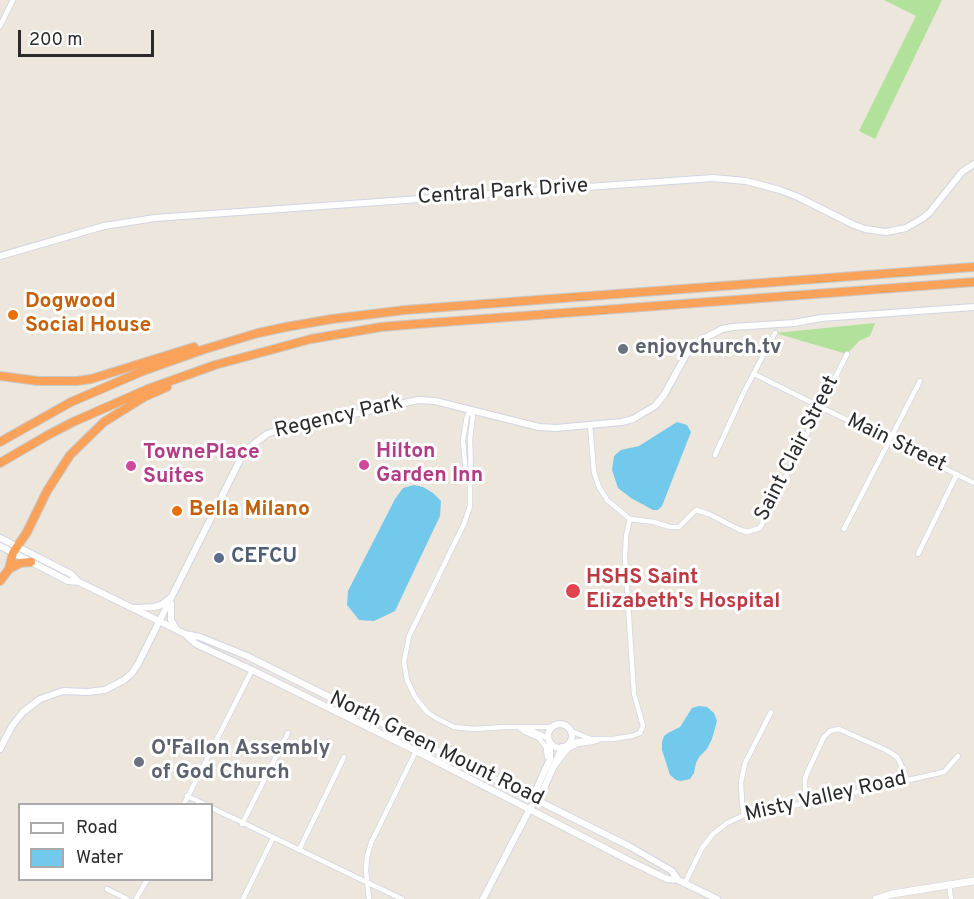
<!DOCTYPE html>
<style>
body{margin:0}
#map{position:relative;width:974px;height:899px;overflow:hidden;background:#ece6dc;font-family:Overpass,sans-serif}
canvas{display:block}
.legend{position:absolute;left:18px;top:803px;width:195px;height:78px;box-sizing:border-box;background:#fff;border:2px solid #aaa;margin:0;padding:8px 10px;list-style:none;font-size:18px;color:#2a2a2a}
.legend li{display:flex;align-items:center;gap:12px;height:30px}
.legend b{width:30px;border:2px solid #aaa}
.scale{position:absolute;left:18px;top:30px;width:136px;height:27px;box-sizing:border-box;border:3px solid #2a2a2a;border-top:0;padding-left:8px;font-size:18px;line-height:21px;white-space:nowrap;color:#2a2a2a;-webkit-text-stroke:4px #fff;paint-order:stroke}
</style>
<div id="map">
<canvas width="974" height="899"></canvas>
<ul class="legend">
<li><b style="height:8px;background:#fff"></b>Road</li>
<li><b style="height:16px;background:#72c9ec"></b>Water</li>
</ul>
<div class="scale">200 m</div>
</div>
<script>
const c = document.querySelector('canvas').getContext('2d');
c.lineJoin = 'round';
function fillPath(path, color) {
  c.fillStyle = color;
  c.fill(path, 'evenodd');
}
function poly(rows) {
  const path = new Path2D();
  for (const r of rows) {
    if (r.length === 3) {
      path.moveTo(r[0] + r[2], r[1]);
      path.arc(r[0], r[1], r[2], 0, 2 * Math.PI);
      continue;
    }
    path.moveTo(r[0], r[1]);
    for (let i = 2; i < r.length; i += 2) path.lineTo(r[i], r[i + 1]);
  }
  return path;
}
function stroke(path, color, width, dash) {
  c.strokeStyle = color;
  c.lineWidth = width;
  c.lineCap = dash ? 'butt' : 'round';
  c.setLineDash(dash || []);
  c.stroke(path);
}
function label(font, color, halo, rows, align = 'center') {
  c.font = font + ' Overpass,sans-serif';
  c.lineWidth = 6;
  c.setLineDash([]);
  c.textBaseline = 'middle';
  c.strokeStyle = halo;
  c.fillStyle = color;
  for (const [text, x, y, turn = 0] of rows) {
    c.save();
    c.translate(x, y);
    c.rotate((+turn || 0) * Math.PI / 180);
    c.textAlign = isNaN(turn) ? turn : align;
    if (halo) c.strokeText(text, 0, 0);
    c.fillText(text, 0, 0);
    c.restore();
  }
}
fillPath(poly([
 [884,0,942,0,875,139,859,131,916,16],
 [875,323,870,336,859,341,847,354,775,333]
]), '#b1e19a');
fillPath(poly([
 [677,422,687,425,691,432,662,506,658,510,653,510,631,498,618,488,612,470,614,456,621,450,639,446],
 [414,485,423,487,433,493,441,501,440,516,395,611,374,621,359,620,347,605,348,591,395,499,403,488],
 [699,706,707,707,714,713,717,721,712,739,707,749,699,757,696,763,694,773,690,779,681,781,676,780,670,775,662,750,662,742,664,736,668,733,680,727,692,708]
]), '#72c9ec');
const minor = poly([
 [0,26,13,0],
 [754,374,974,483],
 [471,410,473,416,470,439,471,475,470,484,470,506,464,524,409,636,404,662,407,680,415,697,427,712,436,718,454,727,474,729,505,727,551,727],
 [715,455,744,392,775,333],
 [469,483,466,475,463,440,467,416,471,410],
 [630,519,654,522,670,527,679,527,696,510,709,514,738,529,747,532,760,528,847,354],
 [844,529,920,381],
 [918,554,957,474],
 [520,728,525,732,539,738,546,747,547,757],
 [528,729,542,735,549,740],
 [571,731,591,739],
 [569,743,591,739,613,739,632,736,640,733,643,726,634,694,625,558,626,536,630,519,607,500,599,487,594,472,590,425],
 [554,767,568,749,578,744,592,742,598,740],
 [187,796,204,804],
 [807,803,805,791,805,779,807,773,824,737,830,731,839,729,886,750,897,757,903,769,907,780],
 [184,804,252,670],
 [212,808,402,899],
 [744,815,742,803,741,782,745,763,771,712],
 [242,824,288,733],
 [299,850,344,757],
 [685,883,702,848,713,834,727,823,744,815,807,803,944,772,958,756],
 [949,885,951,899],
 [107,889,127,899],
 [136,899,147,880],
 [243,899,273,838],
 [369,899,366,870,367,857,371,843,416,751]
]);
const tertiary = poly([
 [0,256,104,226,155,218,713,178,746,181,780,190,798,197,854,225,865,229,886,232,906,228,923,218,930,212,962,172,974,164],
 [0,538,71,574,79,582,159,621,185,634,200,637,247,656,629,846,672,871,678,880],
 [0,546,68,581,79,582],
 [171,603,171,620,177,630],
 [135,608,154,607,161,605,170,598],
 [185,634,196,644,252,670,416,751,632,862,667,879,678,880,717,899],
 [560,736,12],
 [0,749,12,726,23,712,40,699,63,691,87,692,105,690,124,680,132,673,138,664,243,454,250,447,267,434,276,431,418,400,435,401,539,427,556,428,622,422,633,419,655,406,664,395,686,355,693,347,703,339,722,329,733,327,794,323,821,318,974,307],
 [535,798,542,793,562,747],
 [483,899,535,799,536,790,550,759,550,743]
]);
const secondary = poly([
 [876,899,892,894,974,881]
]);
const motorway = poly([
 [0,376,38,381,77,381,91,379,194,347],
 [0,442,71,402,143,371,202,350,258,333,286,327,332,319,405,310,974,267],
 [0,463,48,435,73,422,148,389,215,365,311,339,381,327,417,324,974,282],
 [9,569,20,563,31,562],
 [0,581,9,569,13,553,27,532,47,491,70,455,104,422,144,397,167,387]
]);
stroke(minor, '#d2d5e3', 6);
stroke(tertiary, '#d2d5e3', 8);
stroke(secondary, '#d2d5e3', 8);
stroke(motorway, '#c8c8c8', 10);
stroke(minor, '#fff', 4.5);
stroke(tertiary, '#fff', 6);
stroke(secondary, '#fff', 7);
stroke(motorway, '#faa259', 8);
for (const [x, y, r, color] of [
 [13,315,6,"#e8710a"],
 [623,349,6,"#6b7280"],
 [364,465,6,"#d1479c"],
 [131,466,6,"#d1479c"],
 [177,511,6,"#e8710a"],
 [219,558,6,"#5c6f8a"],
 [573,591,8,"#e0444e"],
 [139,762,6,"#6b7280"]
]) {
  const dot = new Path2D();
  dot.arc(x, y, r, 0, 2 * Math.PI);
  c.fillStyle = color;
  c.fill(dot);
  stroke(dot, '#fff', 2);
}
label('21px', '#2a2a2a', '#fff', [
 ["Central Park Drive",503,193,-4],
 ["Regency Park",339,418,-13],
 ["Main Street",896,444,26],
 ["Saint Clair Street",798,449,-63],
 ["North Green Mount Road",436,750,26],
 ["Misty Valley Road",826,798,-13]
]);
label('bold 21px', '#c56008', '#fff', [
 ["Dogwood",25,303],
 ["Social House",25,327],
 ["Bella Milano",189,511]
], 'left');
label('bold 21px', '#5b616d', '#fff', [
 ["enjoychurch.tv",635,349],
 ["O'Fallon Assembly",151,750],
 ["of God Church",151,774]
], 'left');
label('bold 21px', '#b23c85', '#fff', [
 ["Hilton",376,453],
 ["Garden Inn",376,477],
 ["TownePlace",143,454],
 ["Suites",143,478]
], 'left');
label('bold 21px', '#4e5e75', '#fff', [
 ["CEFCU",231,558]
], 'left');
label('bold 21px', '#be3a42', '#fff', [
 ["HSHS Saint",586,579],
 ["Elizabeth's Hospital",586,603]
], 'left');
</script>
